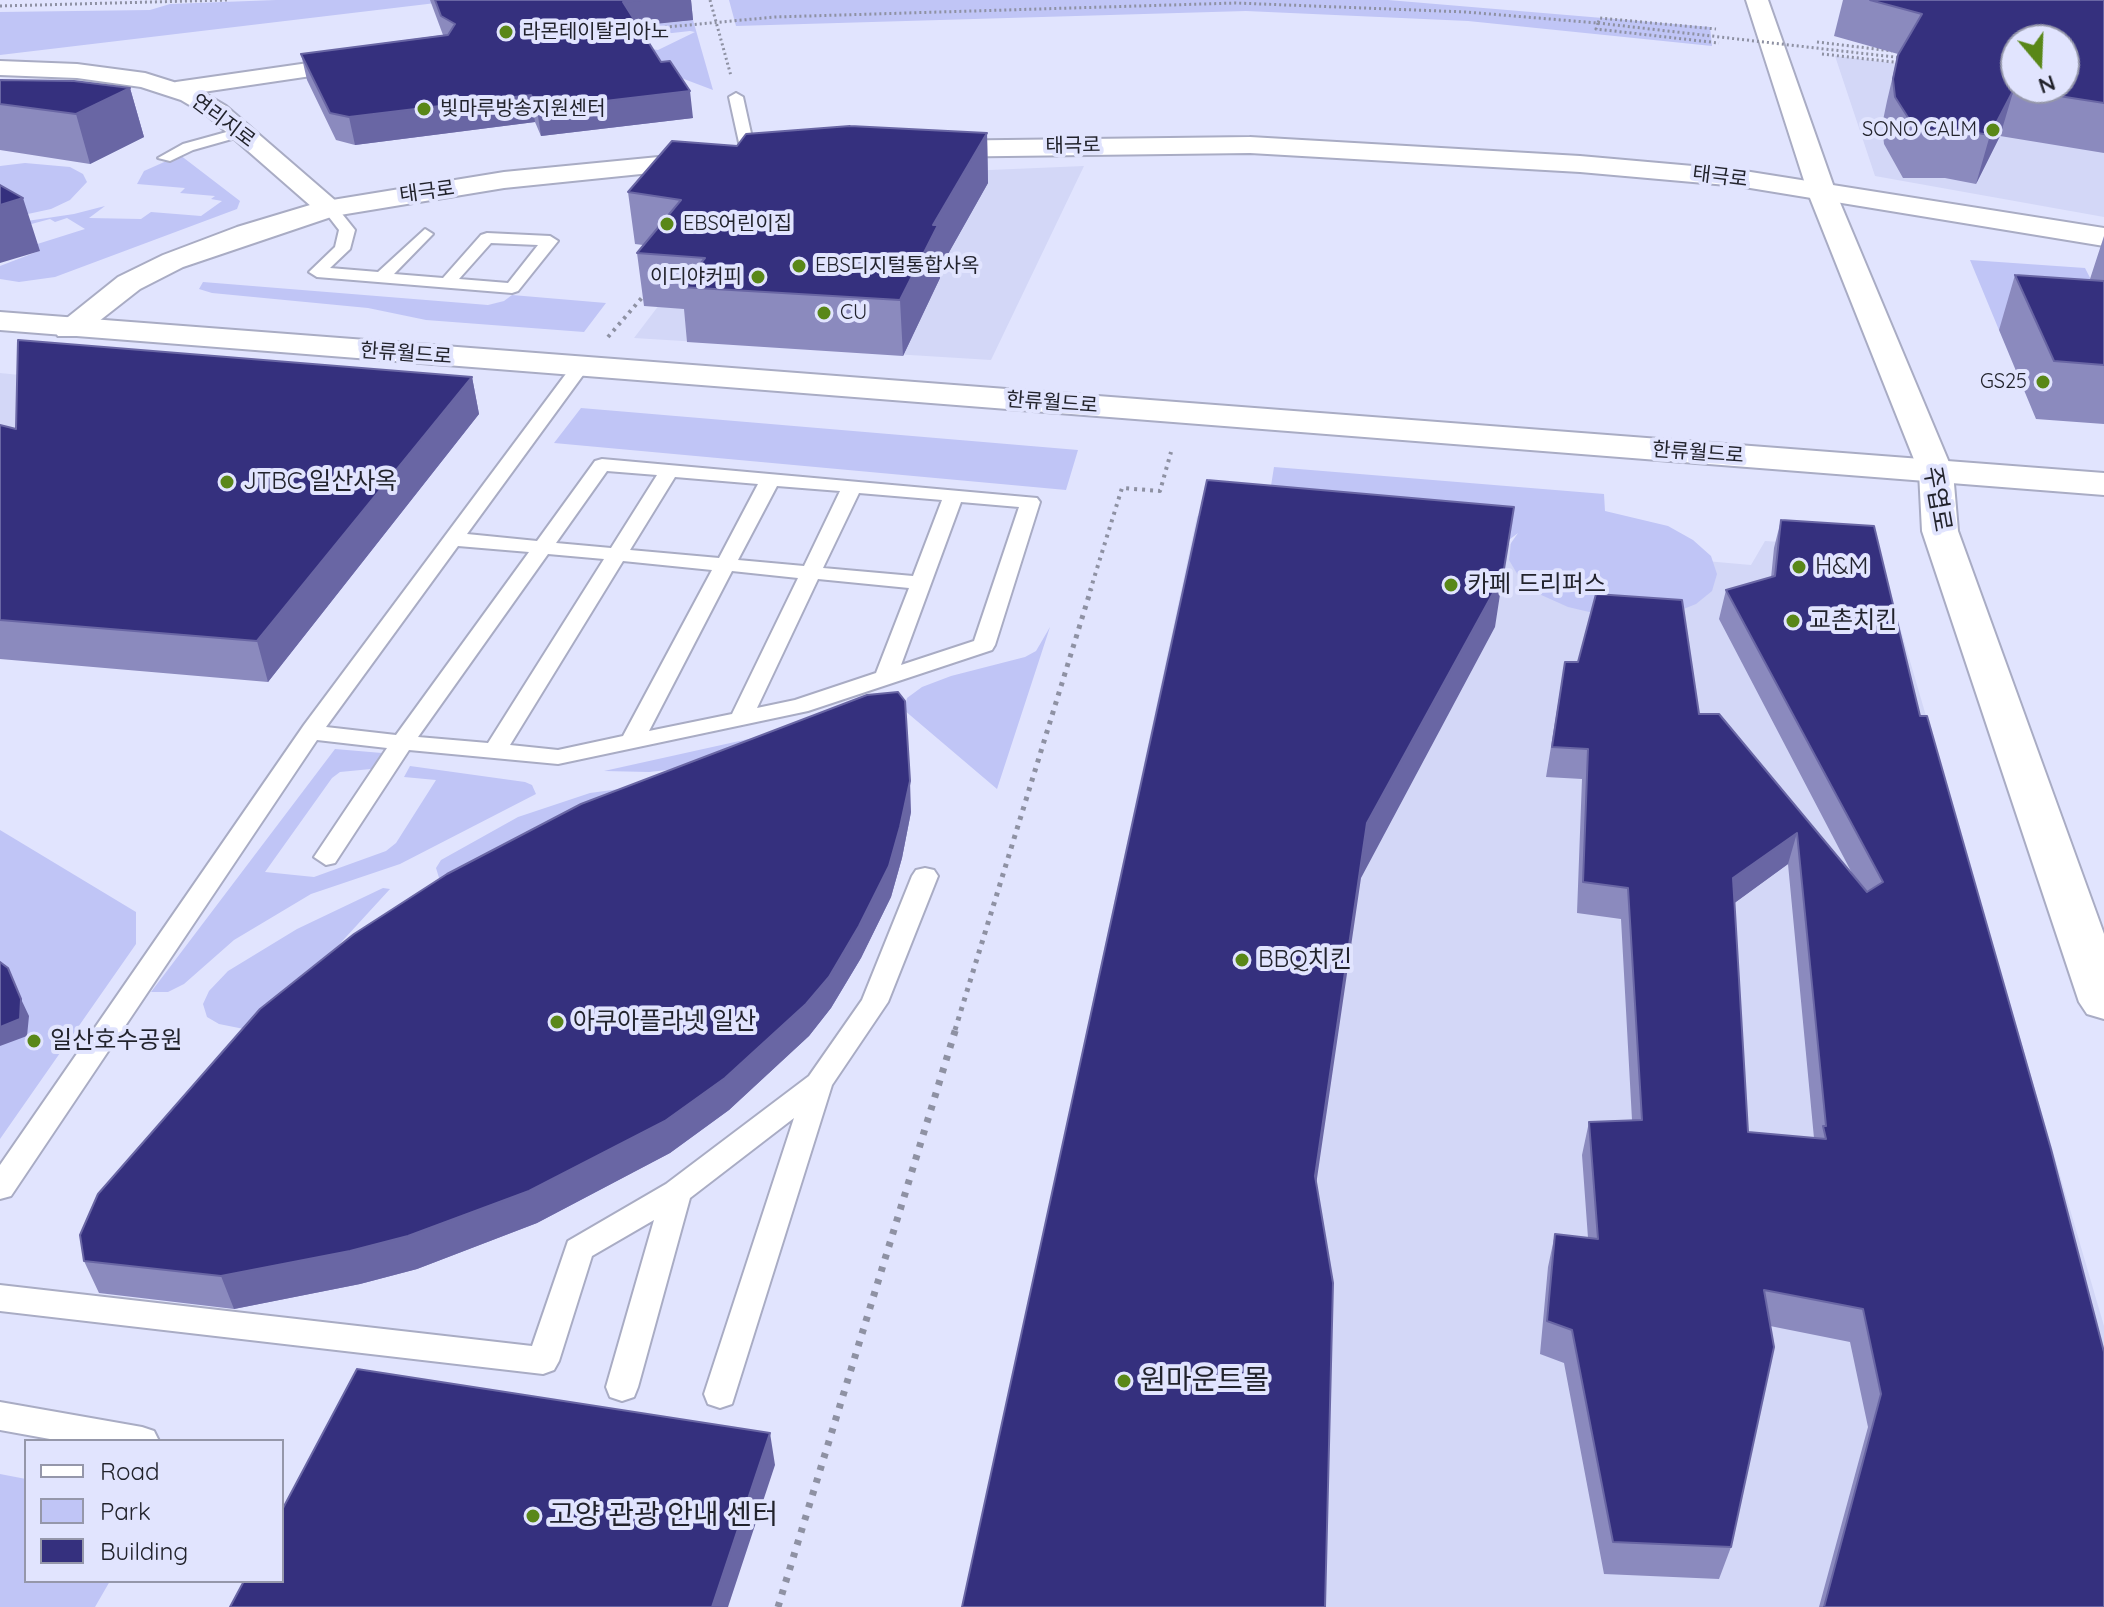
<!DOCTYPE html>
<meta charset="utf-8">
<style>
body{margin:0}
#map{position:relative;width:2104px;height:1607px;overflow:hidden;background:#e1e4fe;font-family:Quicksand,sans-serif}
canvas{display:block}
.legend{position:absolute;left:24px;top:1439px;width:260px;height:144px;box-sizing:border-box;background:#e1e4fe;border:2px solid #9597aa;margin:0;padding:10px 14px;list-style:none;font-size:24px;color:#22232c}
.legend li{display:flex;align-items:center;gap:16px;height:40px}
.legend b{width:40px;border:2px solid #9597aa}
.north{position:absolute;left:2000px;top:24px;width:80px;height:80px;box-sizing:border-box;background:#e1e4fe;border:2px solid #9597aa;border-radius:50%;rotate:161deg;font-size:22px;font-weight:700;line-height:32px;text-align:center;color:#22232c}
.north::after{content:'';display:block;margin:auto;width:28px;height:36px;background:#598718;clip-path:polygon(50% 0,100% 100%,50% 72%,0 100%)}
</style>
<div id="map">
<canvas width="2104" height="1607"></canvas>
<ul class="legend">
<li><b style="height:10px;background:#fff"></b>Road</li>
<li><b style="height:22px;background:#c0c5f6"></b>Park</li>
<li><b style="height:22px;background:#35307e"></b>Building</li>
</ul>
<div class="north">N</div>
</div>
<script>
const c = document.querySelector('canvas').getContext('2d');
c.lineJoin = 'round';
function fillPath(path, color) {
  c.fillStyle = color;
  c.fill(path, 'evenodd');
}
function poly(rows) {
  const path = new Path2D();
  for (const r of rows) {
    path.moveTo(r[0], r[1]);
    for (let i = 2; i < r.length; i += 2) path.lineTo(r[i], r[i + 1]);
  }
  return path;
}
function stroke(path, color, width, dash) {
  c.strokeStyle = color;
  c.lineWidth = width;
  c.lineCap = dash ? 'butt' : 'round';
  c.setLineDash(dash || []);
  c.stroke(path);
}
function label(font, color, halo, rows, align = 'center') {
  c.font = font + ' Quicksand,"Noto Sans KR",sans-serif';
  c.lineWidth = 8;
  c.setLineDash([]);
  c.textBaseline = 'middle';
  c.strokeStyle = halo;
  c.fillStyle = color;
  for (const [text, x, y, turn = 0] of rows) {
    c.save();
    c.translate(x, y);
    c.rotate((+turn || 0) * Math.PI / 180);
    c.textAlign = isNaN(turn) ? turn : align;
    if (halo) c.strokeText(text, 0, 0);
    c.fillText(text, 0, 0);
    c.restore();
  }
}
fillPath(poly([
 [1835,56,1958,71,2016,88,2064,88,2104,93,2104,217,1875,176],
 [1084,166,991,360,634,338,754,180],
 [0,373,30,376,0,561],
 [1197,516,1751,565,1765,541,1877,548,2104,1326,2104,1607,963,1607]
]), '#d3d7f7');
fillPath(poly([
 [276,0,461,0,0,55,0,12,150,10,170,4],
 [729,0,1388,0,1710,27,1712,46,1468,21,1246,11,736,26],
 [693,20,713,90,668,73,642,47,658,50,695,32,690,31,359,68,226,89,204,79,447,44],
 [180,155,240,201,237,209,55,277,19,282,0,279,0,266,39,251,31,246,85,229,67,218,55,222,50,219,9,230,0,225,74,214,105,206,89,218,141,219,151,212,201,216,222,201,211,199,215,196,180,193,185,188,137,184,144,171],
 [25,163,70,167,83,174,87,182,70,200,51,209,0,220,0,166],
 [1970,260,2085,268,2104,305,1999,330],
 [203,282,488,305,504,301,512,295,606,303,584,332,426,320,368,308,212,293,199,289],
 [581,408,1078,450,1066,490,554,443],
 [1274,467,1604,494,1605,511,1668,526,1693,540,1711,556,1717,574,1712,591,1696,604,1671,614,1602,615,1568,607,1539,594,1519,577,1509,560,1511,543,1518,533,1505,543,1270,492],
 [1050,627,997,789,904,710,907,698,922,687,951,676,1025,657,1036,651],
 [771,734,714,765,649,772,604,771],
 [335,749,382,753,371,769,340,772,332,778,265,872,314,877,386,851,396,843,436,780,404,777,410,766,525,782,532,785,536,794,400,864,311,894,234,940,184,984,168,992,151,992],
 [641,786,440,881,436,868,441,860,518,817,590,793],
 [0,830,136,912,136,944,0,1139],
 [383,888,390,889,259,1032,219,1024,207,1017,203,1004,209,991,228,971,297,929],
 [0,1474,26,1479,26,1581,110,1581,95,1607,0,1607]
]), '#c0c5f6');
const service = poly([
 [736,93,743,97,756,156,749,160,742,156,729,97,736,93],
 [241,128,248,132,246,135,193,150,170,161,158,158,183,144,241,128],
 [330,203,335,205,355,230,350,249,330,268,378,272,425,229,433,234,394,274,443,278,481,235,487,233,550,236,558,241,518,291,512,293,317,277,309,272,335,247,339,230,322,208,330,203],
 [491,243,538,245,508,283,459,279,491,243],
 [580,362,589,367,467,534,537,541,595,461,602,459,1037,498,1040,502,995,645,992,650,808,711,558,764,409,750,335,863,326,865,314,857,387,748,317,740,11,1196,0,1199,0,1165,304,725,574,363,580,362],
 [607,471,657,475,611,548,556,543,607,471],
 [675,477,758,484,719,558,630,550,675,477],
 [777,486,840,491,804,566,738,560,777,486],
 [859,493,942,500,913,576,823,568,859,493],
 [961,502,1019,507,974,641,901,665,961,502],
 [458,546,529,552,396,735,326,727,458,546],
 [548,554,604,559,488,743,418,737,548,554],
 [623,561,712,570,623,736,558,750,510,745,623,561],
 [732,571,798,578,732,714,649,731,732,571],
 [818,579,909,588,876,673,795,700,757,708,818,579],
 [925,868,934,870,938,876,888,1002,832,1085,732,1404,720,1408,708,1404,704,1394,794,1118,690,1198,638,1387,634,1397,622,1401,610,1397,606,1387,654,1220,592,1256,559,1361,554,1370,543,1374,0,1311,0,1285,532,1346,568,1241,666,1184,809,1076,862,1000,912,876,916,870,925,868],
 [0,1402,142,1427,154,1431,159,1441,61,1441,0,1430,0,1402]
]);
const minor = poly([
 [364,55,372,57,376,62,372,67,176,96,164,89,176,82,364,55],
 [1250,137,1580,156,1738,170,2104,228,2104,246,1738,186,1580,172,1250,153,926,157,913,149,926,141,1250,137],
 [710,152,719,154,723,160,719,166,504,188,334,216,183,267,140,289,80,336,58,336,53,329,118,277,163,255,237,227,320,202,504,172,710,152]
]);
const tertiary = poly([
 [1746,0,1768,0,1836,193,1953,472,1958,531,2104,934,2104,1019,2087,1014,2079,1002,1922,531,1919,472,1808,193,1746,0],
 [0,61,77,64,145,73,199,90,226,106,344,208,340,214,330,216,320,214,208,116,181,100,141,87,77,78,0,75,0,61]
]);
const secondary = poly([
 [0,312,2104,473,2104,495,0,330,0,312]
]);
stroke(service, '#a9acc4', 4);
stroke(minor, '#a9acc4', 4);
stroke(tertiary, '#a9acc4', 4);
stroke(secondary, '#a9acc4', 4);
stroke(poly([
 [710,0,731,76],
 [0,6,227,0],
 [1598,23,1596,29,1719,43],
 [635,30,775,17,1236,3,1466,12,1598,23,1600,18,1716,29],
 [1817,42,1892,51],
 [1822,54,1903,63]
]), '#8e91a3', 3, [2, 3]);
stroke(poly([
 [608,337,646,293],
 [1090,591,1122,488,1160,491,1171,452]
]), '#8e91a3', 4, [3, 5]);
stroke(poly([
 [955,1030,1091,589]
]), '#8e91a3', 5, [4, 6]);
stroke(poly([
 [778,1607,956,1028]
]), '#8e91a3', 7, [5, 8]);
fillPath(service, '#fff');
fillPath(minor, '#fff');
fillPath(tertiary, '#fff');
fillPath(secondary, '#fff');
stroke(poly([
 [1598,23,1903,58]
]), '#8e91a3', 3, [2, 3]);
fillPath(poly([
 [430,0,691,0,693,20,638,25,693,118,541,136,535,122,355,145,336,140,307,80,301,54,443,35],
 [1843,0,2104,0,2104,153,2000,136,1976,184,1945,178,1903,178,1884,144,1882,125,1887,101,1898,54,1834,36],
 [0,80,130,88,144,137,90,164,0,150],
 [987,133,988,183,939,270,940,278,903,356,687,342,684,309,644,306,637,253,643,245,635,244,628,192,737,146],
 [2104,236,2104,424,2036,419,1999,330,2015,275,2091,280,2090,279],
 [472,377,479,414,268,682,0,659,0,425,16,429],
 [1781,520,2104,1607,1819,1607,1868,1427,1850,1342,1770,1326,1731,1547,1719,1579,1604,1574,1564,1363,1540,1354,1548,1267,1555,1234,1588,1238,1582,1155,1589,1122,1632,1120,1621,919,1577,913,1582,779,1546,777,1560,692,1565,662,1699,714,1854,877,1719,619,1726,590,1771,578,1774,548],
 [1788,864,1814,1138,1748,1132,1734,903],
 [911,812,902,858,891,897,861,958,831,1008,809,1036,729,1110,670,1153,537,1223,417,1269,360,1284,234,1309,99,1293,84,1261]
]), '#8b8abe');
fillPath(poly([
 [642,0,691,0,693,20,626,27,623,2],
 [130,88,144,137,90,164,76,114],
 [2014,89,2000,136,1976,184,1990,135],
 [690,91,693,118,541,136,537,109],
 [531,95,535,122,355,145,349,117],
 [987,133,988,183,939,270,940,278,903,356,900,300,933,225],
 [23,198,40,251,0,263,0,205],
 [472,377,479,414,268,682,257,641],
 [1503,575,1495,627,1361,878,1309,1233,1315,1176,1367,823],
 [910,781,911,812,902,858,891,897,861,958,831,1008,809,1036,729,1110,670,1153,537,1223,417,1269,360,1284,234,1309,221,1276],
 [1797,833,1788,864,1725,910,1733,878],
 [21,999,29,1016,27,1036,0,1046,0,1027],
 [770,1433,775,1465,728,1607,712,1607]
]), '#6966a4');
const building = poly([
 [435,0,642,0,623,2,661,62,670,61,690,91,537,109,531,95,349,117,330,113,301,54,448,35,455,24,441,16,435,0],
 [1870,0,2104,0,2104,103,2014,89,1990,135,1958,130,1916,130,1895,97,1893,79,1898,55,1922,14,1870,0],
 [2016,40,2064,40,2064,88,2016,88,2016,40],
 [0,80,74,81,130,88,76,114,0,104,0,80],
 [850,126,987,133,933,225,938,225,900,300,681,287,705,258,637,253,681,200,628,192,672,141,737,146,746,134,850,126],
 [0,185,23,198,0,205,0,185],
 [2015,275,2104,281,2104,365,2054,361,2015,275],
 [18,340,472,377,257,641,0,620,0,425,16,429,18,340],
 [1207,480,1514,507,1503,575,1367,823,1315,1176,1333,1283,1325,1607,962,1607,1207,480],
 [1781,520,1874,526,1920,716,1927,716,2051,1149,2104,1352,2104,1607,1824,1607,1881,1394,1863,1309,1764,1290,1774,1347,1731,1547,1613,1542,1572,1330,1547,1321,1555,1234,1598,1239,1589,1122,1642,1120,1628,888,1583,882,1588,749,1552,747,1565,662,1578,662,1596,594,1682,600,1699,714,1719,714,1867,892,1883,882,1726,590,1775,576,1781,520],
 [1797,833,1826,1126,1823,1126,1826,1139,1748,1132,1733,878,1797,833],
 [898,692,905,701,910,781,900,827,889,866,859,926,829,977,806,1004,725,1078,665,1121,529,1191,408,1236,350,1251,221,1276,84,1261,80,1235,98,1194,260,1009,354,934,447,874,581,804,867,695,898,692],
 [0,962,8,968,21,999,20,1019,0,1027,0,962],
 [357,1369,770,1433,712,1607,230,1607,244,1581,282,1581,282,1510,357,1369]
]);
fillPath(building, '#35307e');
stroke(building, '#6966a4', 2);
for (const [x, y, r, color] of [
 [506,32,8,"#598718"],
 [424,109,8,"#598718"],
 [1993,130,8,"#598718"],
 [667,224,8,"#598718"],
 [799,266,8,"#598718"],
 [758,277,8,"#598718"],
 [824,313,8,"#598718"],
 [2043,382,8,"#598718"],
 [227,482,8,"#598718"],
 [1799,567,8,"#598718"],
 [1451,585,8,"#598718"],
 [1793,621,8,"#598718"],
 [1242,960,8,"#598718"],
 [557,1022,8,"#598718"],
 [34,1041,8,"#598718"],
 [1124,1381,8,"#598718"],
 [533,1516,8,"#598718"]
]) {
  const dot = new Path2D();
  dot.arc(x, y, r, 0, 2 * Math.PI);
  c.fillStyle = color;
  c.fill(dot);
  stroke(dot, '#e1e4fe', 3);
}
label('20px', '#22232c', '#e1e4fe', [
 ["라몬테이탈리아노",522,32],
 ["빛마루방송지원센터",440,109],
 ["SONO CALM",1977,130,"right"],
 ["EBS어린이집",683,224],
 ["EBS디지털통합사옥",815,266],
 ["이디야커피",742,277,"right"],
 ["CU",840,313],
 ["GS25",2027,382,"right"]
], 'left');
label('20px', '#22232c', '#e1e4fe', [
 ["연리지로",223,121,37],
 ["태극로",1073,146,-1],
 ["태극로",1720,177,7],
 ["태극로",427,192,-8],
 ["한류월드로",406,354,4],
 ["한류월드로",1052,403,4],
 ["한류월드로",1698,453,4]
]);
label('24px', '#22232c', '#e1e4fe', [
 ["JTBC 일산사옥",243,482],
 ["H&M",1815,567],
 ["카페 드리퍼스",1467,585],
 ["교촌치킨",1809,621],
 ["BBQ치킨",1258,960],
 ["아쿠아플라넷 일산",573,1022],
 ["일산호수공원",50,1041]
], 'left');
label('24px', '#22232c', '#e1e4fe', [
 ["주엽로",1937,499,80]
]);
label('28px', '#22232c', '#e1e4fe', [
 ["원마운트몰",1140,1381],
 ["고양 관광 안내 센터",549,1516]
], 'left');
</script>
